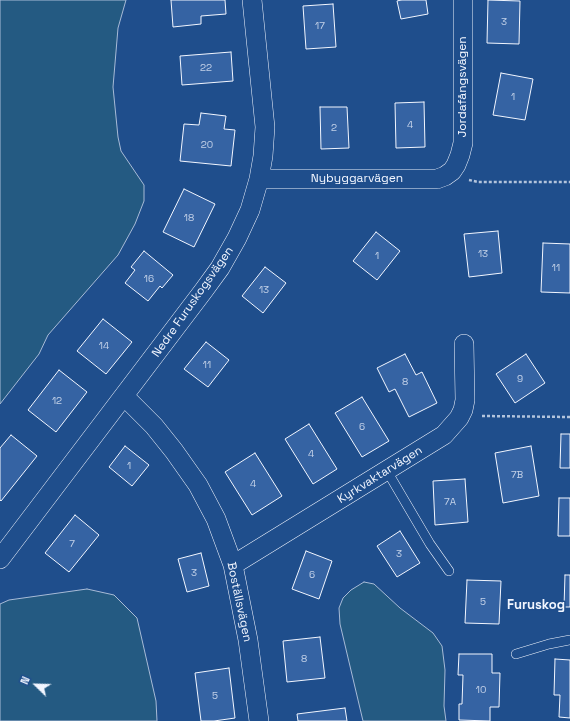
<!DOCTYPE html>
<meta charset="utf-8">
<style>
body{margin:0}
#map{position:relative;width:570px;height:721px;overflow:hidden;background:#1f4e8c;font-family:"Space Grotesk",sans-serif}
canvas{display:block}
.north{position:absolute;left:16px;top:665px;width:40px;height:40px;-webkit-text-stroke:3px #1f4e8c;paint-order:stroke;rotate:293deg;font-size:11px;font-weight:700;line-height:16px;text-align:center;color:#f2f6ff}
.north::after{content:'';display:block;margin:auto;width:14px;height:18px;background:#f2f6ff;clip-path:polygon(50% 0,100% 100%,50% 72%,0 100%)}
</style>
<div id="map">
<canvas width="570" height="721"></canvas>
<div class="north">N</div>
</div>
<script>
const c = document.querySelector('canvas').getContext('2d');
c.lineJoin = 'round';
function fillPath(path, color) {
  c.fillStyle = color;
  c.fill(path, 'evenodd');
}
function poly(rows) {
  const path = new Path2D();
  for (const r of rows) {
    path.moveTo(r[0], r[1]);
    for (let i = 2; i < r.length; i += 2) path.lineTo(r[i], r[i + 1]);
  }
  return path;
}
function stroke(path, color, width, dash) {
  c.strokeStyle = color;
  c.lineWidth = width;
  c.lineCap = dash ? 'butt' : 'round';
  c.setLineDash(dash || []);
  c.stroke(path);
}
function label(font, color, halo, rows, align = 'center') {
  c.font = font + ' "Space Grotesk",sans-serif';
  c.lineWidth = 3;
  c.setLineDash([]);
  c.textBaseline = 'middle';
  c.strokeStyle = halo;
  c.fillStyle = color;
  for (const [text, x, y, turn = 0] of rows) {
    c.save();
    c.translate(x, y);
    c.rotate((+turn || 0) * Math.PI / 180);
    c.textAlign = isNaN(turn) ? turn : align;
    if (halo) c.strokeText(text, 0, 0);
    c.fillText(text, 0, 0);
    c.restore();
  }
}
const green = poly([
 [0,0,126,0,118,28,113,87,118,137,121,151,144,185,144,201,135,224,118,255,48,335,39,354,0,404,0,0],
 [364,582,374,584,400,608,433,633,442,646,445,670,444,706,446,721,363,721,340,624,339,608,343,598,351,590,364,582],
 [87,589,114,595,137,618,156,701,157,721,0,721,0,604,9,600,87,589]
]);
fillPath(green, '#245a82');
stroke(green, '#a8bbd7', 1);
const building = poly([
 [171,0,225,0,226,14,201,16,201,24,173,27,171,0],
 [401,0,426,0,428,14,401,19,397,1,401,0],
 [488,0,520,1,519,44,487,43,488,0],
 [333,4,336,47,306,49,303,6,333,4],
 [231,52,233,81,182,85,180,56,231,52],
 [501,73,533,79,525,120,493,115,501,73],
 [424,102,425,147,396,148,395,103,424,102],
 [320,107,347,107,349,148,321,149,320,107],
 [201,113,226,116,224,129,235,130,231,166,180,161,184,124,199,125,201,113],
 [184,189,215,204,194,247,163,232,184,189],
 [498,231,502,273,469,277,464,234,498,231],
 [376,232,400,251,377,280,353,261,376,232],
 [543,243,570,244,570,293,541,292,543,243],
 [144,251,173,275,162,288,160,286,148,301,125,283,135,270,131,267,144,251],
 [265,267,286,283,263,313,242,296,265,267],
 [103,319,132,342,106,374,77,351,103,319],
 [206,342,229,360,208,387,184,369,206,342],
 [405,354,416,375,422,372,437,403,409,417,395,389,389,392,377,368,405,354],
 [526,354,545,383,515,403,496,374,526,354],
 [59,370,87,392,56,432,28,410,59,370],
 [362,397,389,441,362,457,335,413,362,397],
 [309,424,337,469,313,484,285,439,309,424],
 [561,434,570,434,570,468,560,468,561,434],
 [11,435,37,456,1,501,0,500,0,448,11,435],
 [125,446,149,465,132,486,109,467,125,446],
 [531,446,539,496,503,503,495,453,531,446],
 [255,453,282,496,252,515,225,472,255,453],
 [465,479,468,522,435,525,433,481,465,479],
 [559,498,570,498,570,536,558,536,559,498],
 [75,515,99,535,69,572,45,553,75,515],
 [400,531,420,563,397,577,377,546,400,531],
 [306,551,332,561,319,599,292,589,306,551],
 [201,553,209,586,187,592,178,559,201,553],
 [565,575,570,575,570,607,564,607,565,575],
 [467,580,501,581,499,624,465,623,467,580],
 [320,637,325,678,287,682,283,641,320,637],
 [459,654,492,654,492,673,500,673,499,707,490,707,490,721,459,720,459,704,462,704,463,675,458,675,459,654],
 [555,659,570,660,570,718,559,717,560,695,554,695,555,659],
 [229,668,235,718,214,721,201,721,195,673,229,668],
 [345,708,347,721,298,721,297,714,345,708]
]);
fillPath(building, '#3563a3');
stroke(building, '#f2f6ff', 1);
const lane = poly([
 [387,471,430,544,449,571],
 [516,654,549,644,570,640]
]);
const street = poly([
 [259,179,437,179,445,176,452,171,456,165,460,155,463,143,463,0],
 [124,396,154,426,174,451,198,485,216,519,233,565,248,640,259,721],
 [0,559,204,290,220,268,237,238,250,210,259,179,263,156,265,127,252,0],
 [233,565,444,435,459,418,463,410,465,400,464,344]
]);
stroke(lane, '#f2f6ff', 10);
stroke(street, '#f2f6ff', 20);
stroke(poly([
 [469,180,478,182,570,182],
 [482,416,570,417]
]), '#b3c4dc', 2.5, [3, 2]);
stroke(lane, '#1f4e8c', 9);
stroke(street, '#1f4e8c', 19);
label('10px', '#c3d1e8', null, [
 ["3",504,22],
 ["17",320,26],
 ["22",206,68],
 ["1",513,97],
 ["4",410,125],
 ["2",334,128],
 ["20",207,145],
 ["18",189,218],
 ["13",483,254],
 ["1",377,256],
 ["11",556,268],
 ["16",149,279],
 ["13",264,290],
 ["14",104,346],
 ["11",207,365],
 ["9",520,379],
 ["8",405,382],
 ["12",57,401],
 ["6",362,427],
 ["4",311,454],
 ["1",129,466],
 ["7B",517,475],
 ["4",253,484],
 ["7A",450,502],
 ["7",72,544],
 ["3",399,554],
 ["3",194,573],
 ["6",312,575],
 ["5",483,602],
 ["8",304,659],
 ["10",481,690],
 ["5",215,696]
]);
label('12px', '#f2f6ff', '#1f4e8c', [
 ["Jordafångsvägen",463,87,-90],
 ["Nybyggarvägen",357,179],
 ["Nedre Furuskogsvägen",193,302,-55],
 ["Kyrkvaktarvägen",380,475,-32],
 ["Boställsvägen",239,602,78]
]);
label('bold 13px', '#f2f6ff', '#1f4e8c', [
 ["Furuskog",536,605]
]);
</script>
